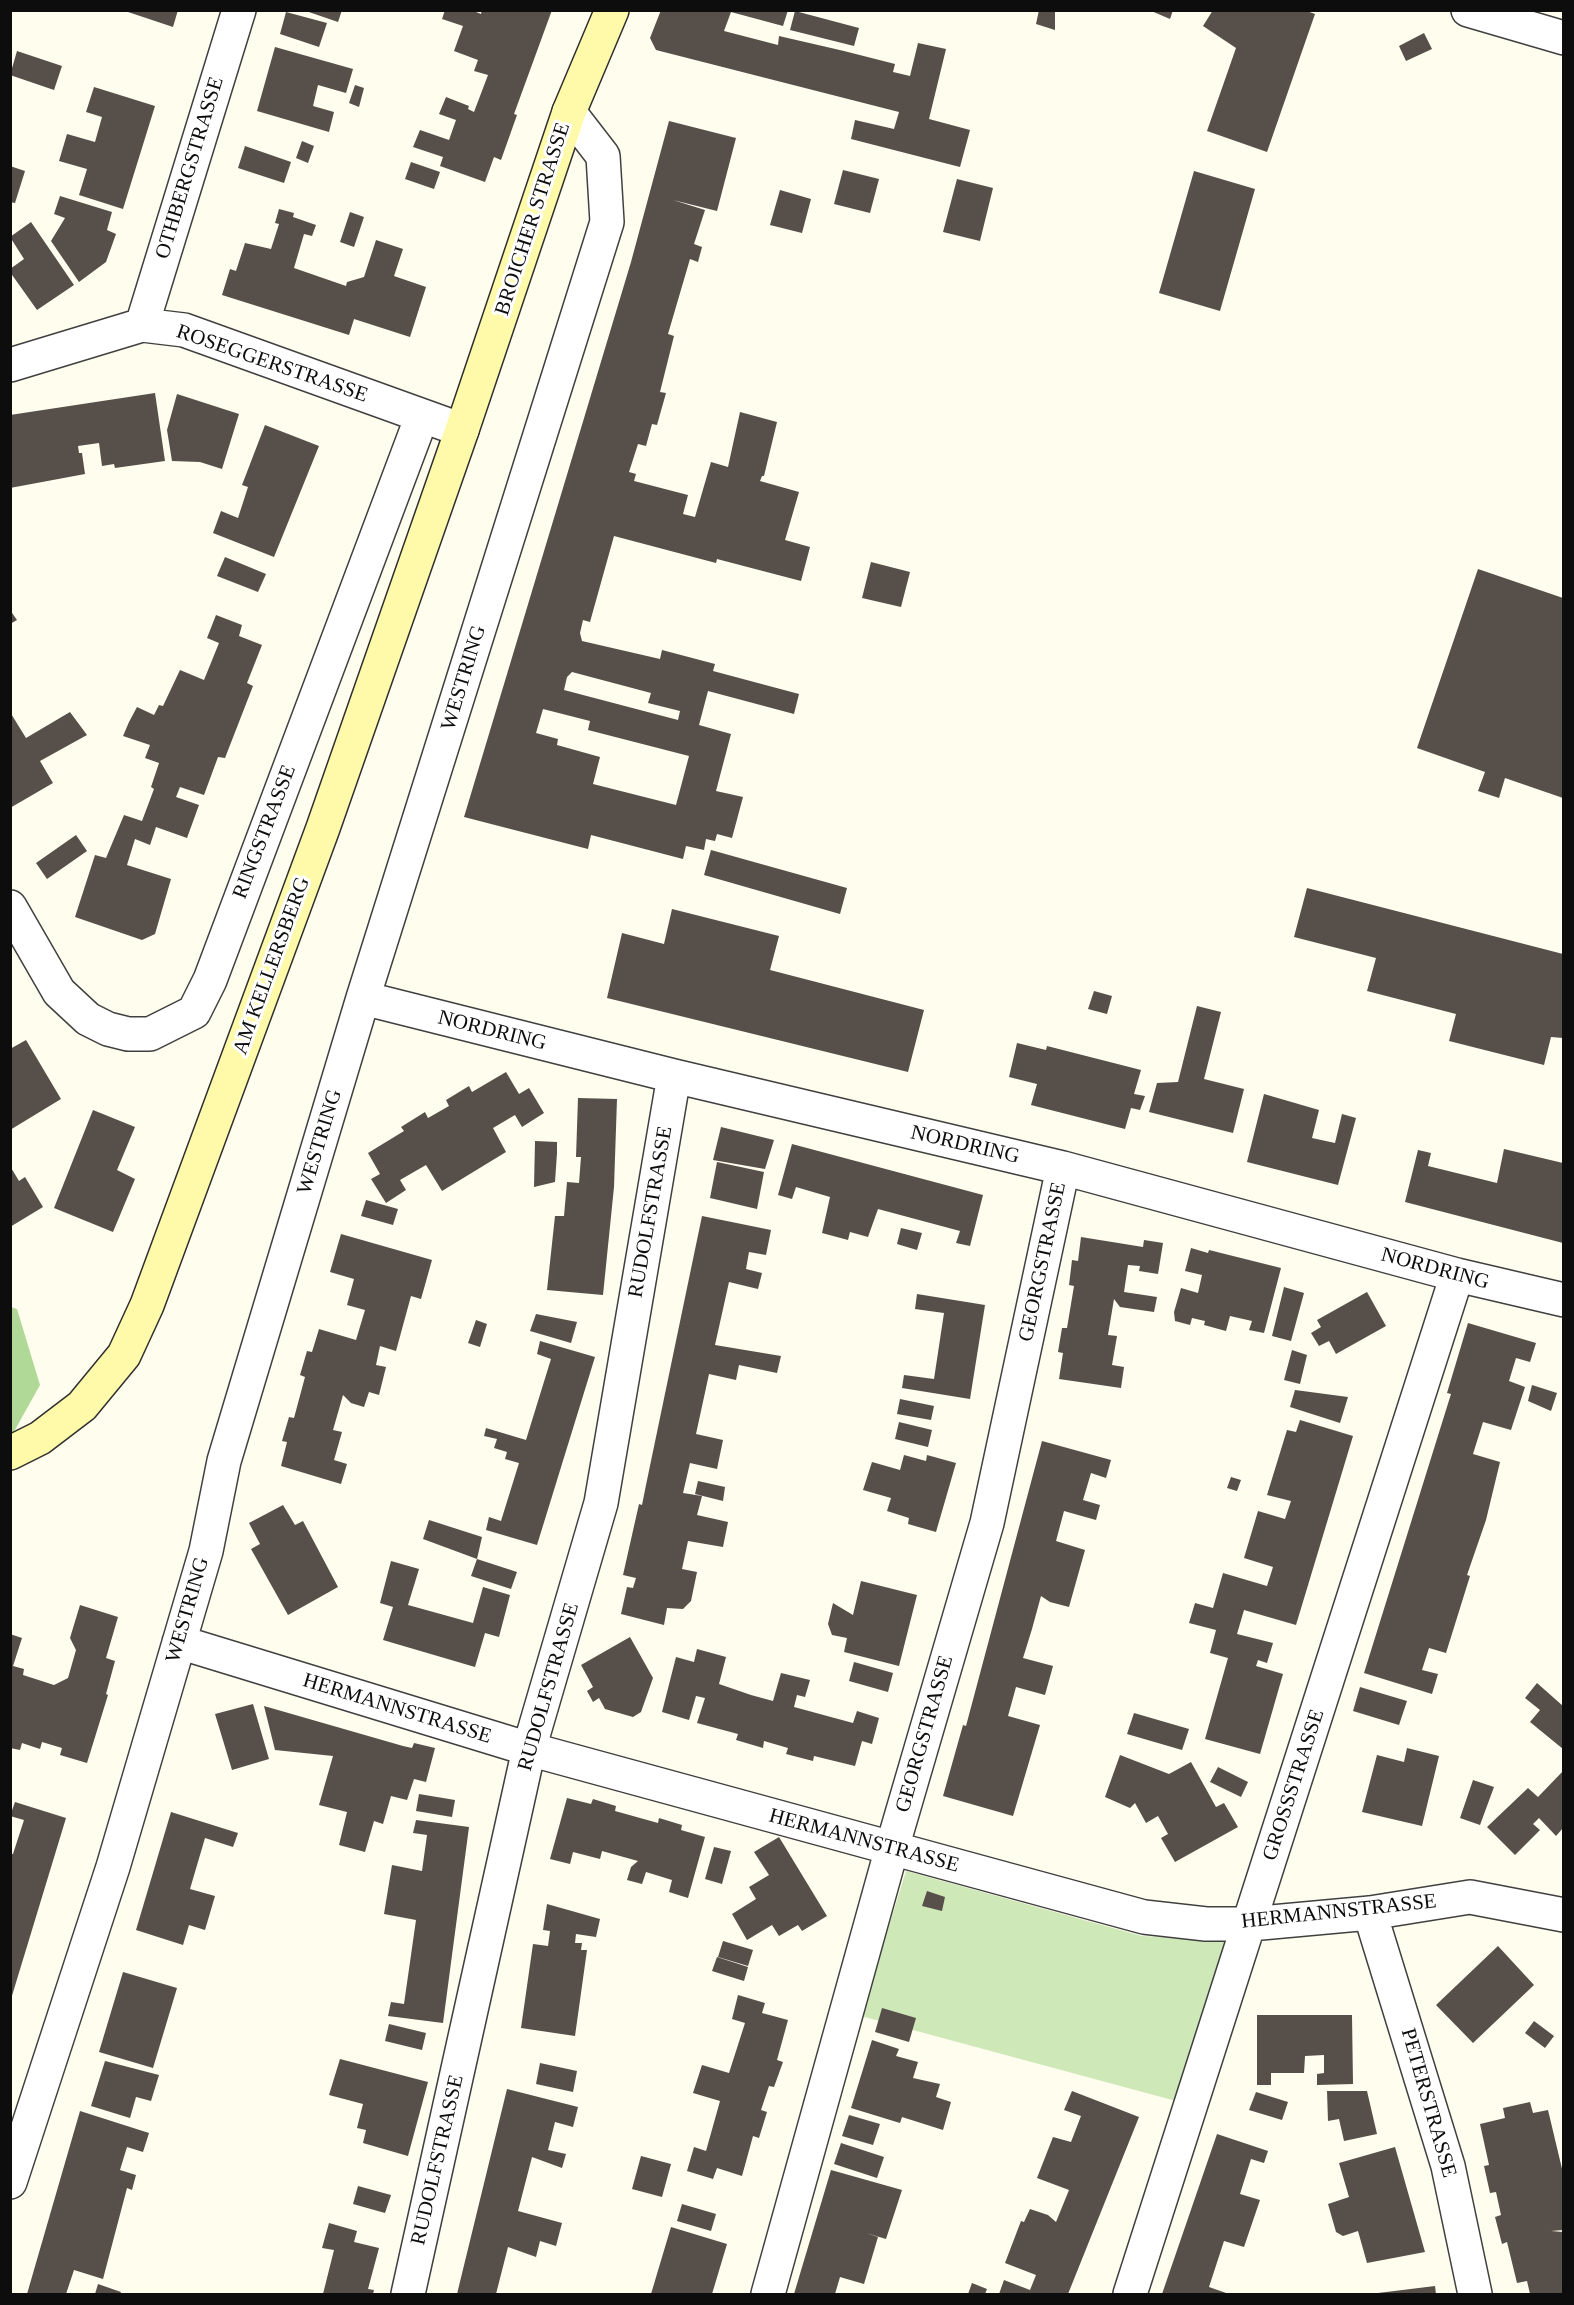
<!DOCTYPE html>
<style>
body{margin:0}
#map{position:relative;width:1574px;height:2305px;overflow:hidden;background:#fffdee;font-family:Georgia,serif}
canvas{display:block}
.frame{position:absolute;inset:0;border:12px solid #0d0d0d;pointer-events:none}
</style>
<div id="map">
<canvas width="1574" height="2305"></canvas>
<div class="frame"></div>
</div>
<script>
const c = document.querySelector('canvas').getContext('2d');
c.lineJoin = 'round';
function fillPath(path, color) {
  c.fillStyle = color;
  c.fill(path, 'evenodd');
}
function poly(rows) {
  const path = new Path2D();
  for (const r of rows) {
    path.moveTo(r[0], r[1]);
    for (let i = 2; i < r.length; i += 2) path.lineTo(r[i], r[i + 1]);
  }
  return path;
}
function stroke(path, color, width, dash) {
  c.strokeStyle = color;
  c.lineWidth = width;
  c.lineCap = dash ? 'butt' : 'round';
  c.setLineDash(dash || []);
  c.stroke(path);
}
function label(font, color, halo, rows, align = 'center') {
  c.font = font + ' Georgia,serif';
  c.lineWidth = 6;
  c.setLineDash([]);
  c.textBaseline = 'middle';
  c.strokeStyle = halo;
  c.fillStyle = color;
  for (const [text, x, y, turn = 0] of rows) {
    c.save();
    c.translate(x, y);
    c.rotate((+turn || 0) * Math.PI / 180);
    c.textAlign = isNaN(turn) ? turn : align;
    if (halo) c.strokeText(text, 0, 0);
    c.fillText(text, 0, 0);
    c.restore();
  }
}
fillPath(poly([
 [906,1871,1142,1936,1229,1941,1176,2101,861,2016]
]), '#cee8b8');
fillPath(poly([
 [11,1307,17,1309,40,1385,11,1437]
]), '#b0d997');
fillPath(poly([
 [122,10,178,10,173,27],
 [303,10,342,10,338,22],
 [445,10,471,10,481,14,482,10,552,10,514,114,517,115,501,160,494,157,485,182,440,166,443,157,413,147,420,130,449,140,456,120,439,114,446,97,469,106,468,109,474,112,488,75,474,71,478,60,454,51,463,26,442,19],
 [661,10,788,10,783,26,731,12,724,31,778,45,779,36,844,51,895,64,893,72,910,76,918,43,946,49,929,119,970,130,960,167,851,139,855,120,894,129,899,112,656,50,650,38],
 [1039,10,1055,10,1055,30,1036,24],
 [1149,10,1173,10,1170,19],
 [1213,10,1304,10,1315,14,1267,152,1207,131,1236,48,1203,26],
 [795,11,859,28,854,46,790,30],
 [286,12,327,23,319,47,280,34],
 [1424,33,1432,49,1406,61,1399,46],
 [275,47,353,69,346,93,318,85,313,106,334,112,329,132,257,111],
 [17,51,62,66,54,90,10,75],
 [355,85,364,88,359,107,349,103],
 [94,87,155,106,123,209,79,195,87,169,59,161,67,134,95,142,102,117,86,112],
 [669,121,736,138,717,211,673,200,705,210,694,244,702,247,698,262,690,259,668,334,674,336,660,392,666,393,657,425,652,424,646,446,638,444,629,472,636,474,634,481,688,495,683,514,695,517,711,462,728,467,740,412,777,422,764,476,762,476,760,481,799,492,785,540,810,547,801,581,717,559,716,563,614,536,590,622,583,620,580,633,582,641,660,659,662,650,715,664,713,671,799,694,794,714,708,691,699,725,731,734,716,791,743,797,732,838,717,834,715,841,706,839,704,850,686,846,683,859,591,835,588,849,464,817,631,262],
 [572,672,651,693,648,703,680,711,678,720,564,690,567,677],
 [543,709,590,721,588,730,689,756,676,805,593,784,600,757,557,745,558,739,536,733],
 [302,141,314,146,308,163,296,158],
 [245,146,291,162,284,183,238,168],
 [411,162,440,172,434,189,405,179],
 [10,166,25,171,15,203,10,202],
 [843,170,879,179,870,213,834,204],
 [1194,171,1255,189,1220,311,1159,293],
 [957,179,993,188,980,241,943,232],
 [780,190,811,199,802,233,770,225],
 [60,196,112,212,107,230,116,234,106,262,79,282,51,241,65,218,54,214],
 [279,209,294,213,293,217,316,225,312,236,304,234,294,268,346,286,347,282,364,277,376,240,403,249,394,276,426,287,410,337,354,319,349,335,222,295,230,269,236,271,245,243,271,249,279,224,275,223],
 [350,212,364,217,354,247,340,242],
 [31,222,74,285,37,310,10,272,10,269,24,259,10,237],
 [155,393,165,461,115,468,114,464,102,466,99,443,78,446,79,453,82,453,85,474,10,488,10,415],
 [177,394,239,414,222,469,200,462,172,461,167,430],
 [265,425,319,446,274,557,213,533,221,511,238,518,248,487,242,485],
 [225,557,266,574,258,592,217,576],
 [871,562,910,572,901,607,862,598],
 [1478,569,1563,598,1563,798,1505,778,1499,798,1478,791,1485,772,1417,748],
 [10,610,17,620,10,624],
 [216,615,242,625,239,636,262,645,247,683,253,686,225,758,218,757,204,795,180,787,176,797,199,805,187,838,156,827,150,845,135,839,127,865,171,879,155,934,142,940,75,917,95,855,106,858,124,815,142,821,154,789,151,787,159,763,145,758,150,745,123,736,129,722,137,707,154,715,159,705,163,706,180,670,204,680,219,643,207,638],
 [10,712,26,738,70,712,87,735,40,761,53,783,10,808],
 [76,835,87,851,47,879,36,863],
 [711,850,847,888,840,914,704,875],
 [1307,888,1563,954,1563,1038,1551,1037,1544,1065,1449,1041,1456,1014,1367,991,1376,958,1294,937],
 [672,909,779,936,770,970,924,1010,908,1072,607,998,622,933,664,944],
 [1094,991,1112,996,1107,1014,1088,1009],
 [1197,1006,1221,1012,1204,1079,1244,1089,1233,1133,1149,1112,1157,1083,1178,1082],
 [26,1040,61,1099,10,1130,10,1049],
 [1017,1043,1046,1050,1047,1046,1141,1070,1134,1094,1145,1096,1140,1110,1131,1108,1125,1129,1031,1105,1037,1084,1009,1077],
 [506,1072,519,1094,529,1088,544,1113,522,1127,515,1115,493,1128,506,1152,442,1191,426,1165,400,1180,406,1190,386,1203,371,1179,380,1174,368,1153,404,1131,401,1127,425,1112,428,1118,449,1106,446,1100,469,1086,472,1092],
 [1264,1094,1319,1110,1312,1138,1335,1143,1342,1114,1356,1118,1338,1185,1247,1162],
 [578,1098,617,1099,614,1187,603,1295,547,1290,555,1216,564,1216,567,1182,579,1183,581,1157,576,1157],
 [93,1110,135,1127,117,1170,135,1179,113,1232,54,1208],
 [721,1127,774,1140,765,1169,713,1160],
 [535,1141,557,1142,557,1153,555,1182,534,1187],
 [792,1144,983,1195,970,1246,956,1243,960,1231,878,1209,868,1237,850,1232,848,1240,822,1233,830,1197,796,1187,792,1199,778,1195],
 [1504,1149,1563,1163,1563,1243,1405,1202,1418,1150,1431,1153,1428,1166,1497,1183],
 [717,1162,764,1172,757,1209,710,1198],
 [10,1166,19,1181,25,1177,43,1207,10,1227],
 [366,1200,398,1209,393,1225,361,1216],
 [702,1216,771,1230,766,1255,749,1252,746,1269,762,1273,758,1289,729,1282,715,1345,781,1356,777,1373,739,1365,736,1380,709,1374,696,1434,723,1440,717,1469,690,1463,683,1493,702,1496,697,1515,728,1522,723,1547,688,1541,682,1569,697,1572,691,1601,683,1609,667,1608,664,1625,621,1614,627,1587,633,1588,636,1578,623,1575,639,1504,642,1505,646,1485],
 [901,1228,922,1233,917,1250,897,1244],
 [341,1234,432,1260,421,1299,411,1296,396,1351,380,1346,376,1365,386,1367,379,1395,369,1392,364,1407,351,1403,343,1395,333,1430,342,1432,334,1460,347,1464,341,1484,281,1466,287,1442,282,1441,289,1417,294,1418,305,1377,300,1375,307,1351,312,1352,319,1329,356,1340,365,1310,347,1305,354,1279,330,1272],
 [1081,1237,1143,1247,1144,1240,1163,1243,1158,1274,1139,1271,1140,1266,1128,1265,1124,1292,1157,1297,1154,1312,1120,1307,1114,1299,1108,1335,1117,1336,1112,1365,1124,1367,1121,1388,1059,1379,1063,1353,1058,1352,1062,1328,1067,1328,1074,1286,1069,1285,1072,1260,1078,1261],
 [1191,1248,1208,1253,1209,1250,1281,1268,1264,1333,1249,1330,1252,1321,1230,1316,1226,1331,1204,1325,1205,1321,1192,1318,1190,1325,1175,1321,1174,1312,1181,1288,1198,1293,1202,1275,1185,1271],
 [1284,1287,1304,1293,1291,1341,1272,1336],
 [1367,1292,1386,1326,1336,1354,1329,1341,1319,1346,1311,1333,1321,1327,1317,1320],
 [917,1294,985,1305,970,1399,902,1388,904,1375,934,1379,944,1313,915,1309],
 [536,1314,577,1322,571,1343,530,1331],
 [476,1320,487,1324,480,1347,468,1343],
 [1468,1323,1536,1343,1530,1362,1516,1358,1509,1381,1525,1387,1511,1430,1483,1422,1473,1454,1500,1462,1486,1520,1467,1575,1470,1576,1446,1653,1429,1648,1422,1670,1438,1674,1432,1694,1364,1673,1451,1394,1447,1393],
 [540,1341,595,1357,537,1545,486,1530,489,1517,501,1521,519,1463,505,1459,507,1452,494,1448,497,1439,484,1436,486,1428,526,1440,551,1359,537,1354],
 [1292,1350,1307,1355,1300,1384,1284,1380],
 [1532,1385,1557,1393,1551,1411,1528,1401],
 [1295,1390,1348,1397,1340,1423,1290,1407],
 [900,1399,934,1406,931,1420,897,1414],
 [1300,1420,1353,1436,1296,1625,1244,1610,1237,1634,1273,1643,1267,1663,1258,1660,1256,1666,1283,1674,1260,1754,1205,1739,1228,1658,1210,1653,1216,1630,1189,1623,1195,1603,1213,1608,1223,1573,1267,1586,1273,1567,1244,1558,1258,1511,1285,1519,1291,1501,1267,1495,1287,1430,1296,1432],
 [899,1422,932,1430,928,1447,895,1439],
 [1042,1441,1111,1460,1106,1478,1091,1473,1083,1500,1100,1505,1096,1520,1064,1511,1056,1541,1085,1550,1069,1607,1050,1602,1041,1596,1032,1629,1023,1658,1053,1666,1045,1695,1016,1687,1008,1716,1040,1725,1013,1816,943,1796,963,1725,966,1726],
 [904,1455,926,1461,927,1455,956,1463,936,1532,908,1524,909,1518,887,1511,891,1498,863,1490,872,1462,900,1470],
 [1231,1477,1241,1480,1237,1491,1227,1488],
 [698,1481,725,1487,723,1501,695,1494],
 [283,1505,295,1525,303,1521,338,1587,288,1615,251,1549,260,1544,249,1523],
 [429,1520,482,1537,477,1559,423,1539],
 [477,1559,517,1572,511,1589,471,1576],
 [391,1561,419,1569,408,1605,473,1623,483,1587,510,1595,499,1637,485,1633,475,1667,383,1640,393,1607,380,1603],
 [861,1581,917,1595,899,1666,844,1652,847,1638,832,1635,828,1624,833,1603,853,1615],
 [80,1605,118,1617,106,1658,115,1661,106,1694,108,1695,87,1763,60,1755,62,1748,42,1742,40,1749,22,1743,20,1750,10,1748,10,1634,22,1638,13,1666,24,1669,23,1675,54,1685,68,1678,76,1650,70,1638],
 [630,1637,653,1678,641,1712,633,1717,605,1709,599,1698,593,1702,587,1691,593,1687,581,1665],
 [697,1649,726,1657,719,1684,751,1695,773,1701,781,1673,810,1680,805,1697,797,1695,794,1707,853,1723,857,1711,879,1718,872,1744,862,1741,855,1766,814,1756,813,1761,786,1754,788,1748,764,1741,763,1748,736,1740,738,1734,697,1723,705,1698,696,1696,689,1720,662,1712,676,1657,694,1662],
 [854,1662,893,1673,888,1692,849,1681],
 [1537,1683,1563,1706,1563,1749,1530,1722,1540,1710,1525,1698],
 [1360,1687,1407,1701,1399,1725,1353,1711],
 [253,1704,269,1759,232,1770,215,1714],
 [264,1706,403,1746,412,1748,414,1743,435,1748,426,1782,414,1779,407,1800,391,1796,383,1824,374,1821,365,1852,339,1845,347,1812,319,1805,333,1756,275,1750],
 [1134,1713,1189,1729,1182,1750,1127,1734],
 [1407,1748,1439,1756,1422,1826,1362,1812,1377,1755,1404,1762],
 [1120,1755,1169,1774,1191,1762,1216,1807,1224,1803,1238,1827,1175,1862,1161,1838,1168,1834,1158,1816,1146,1823,1135,1803,1130,1808,1105,1797],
 [1218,1767,1248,1782,1241,1797,1210,1782],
 [1563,1771,1563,1828,1556,1836,1539,1818,1533,1824,1540,1830,1515,1855,1487,1827,1528,1788,1538,1797],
 [1473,1780,1494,1787,1480,1825,1460,1818],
 [419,1794,455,1800,452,1817,416,1811],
 [567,1798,591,1804,593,1799,616,1806,615,1811,658,1823,659,1818,682,1825,681,1830,705,1837,688,1898,669,1892,672,1880,646,1872,642,1884,627,1880,631,1867,638,1861,602,1851,600,1859,573,1852,570,1864,550,1859],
 [15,1802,66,1818,11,1999,10,1854,13,1854,24,1820,10,1816],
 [171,1812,238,1833,233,1847,205,1838,190,1889,215,1896,205,1930,189,1925,183,1945,136,1930],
 [416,1820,469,1827,443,2023,388,2016,391,2002,404,2004,416,1920,384,1914,392,1865,422,1871,427,1835,413,1833],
 [779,1837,827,1916,802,1931,798,1925,779,1936,772,1925,747,1940,732,1914,756,1899,749,1887,769,1875,754,1852],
 [714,1847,731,1851,722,1884,705,1879],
 [927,1891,945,1897,942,1911,922,1906],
 [547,1904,600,1919,596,1937,576,1934,575,1943,582,1943,581,1950,587,1950,575,2036,521,2028,533,1944,548,1946,550,1931,543,1930],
 [723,1941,753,1950,748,1966,718,1957],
 [1498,1946,1534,1985,1473,2043,1436,2005],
 [717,1957,748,1967,744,1981,712,1971],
 [123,1972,177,1988,153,2068,99,2052],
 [738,1995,765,2003,762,2013,788,2020,777,2060,783,2062,774,2087,769,2086,761,2110,767,2112,759,2138,753,2136,742,2176,717,2168,713,2179,687,2171,694,2147,706,2151,720,2101,693,2093,702,2065,729,2073,745,2023,732,2019],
 [882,2008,916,2018,909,2042,875,2032],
 [1257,2015,1352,2015,1353,2084,1317,2085,1317,2074,1324,2073,1324,2055,1305,2056,1304,2073,1271,2073,1271,2085,1257,2085],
 [1534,2021,1554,2036,1545,2048,1525,2033],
 [389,2024,426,2033,422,2050,385,2041],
 [872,2040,899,2049,896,2056,918,2062,913,2078,940,2084,936,2097,951,2102,943,2130,902,2117,900,2123,851,2108],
 [340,2059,428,2082,408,2156,363,2143,366,2130,357,2128,363,2104,329,2095],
 [105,2061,159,2075,151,2101,136,2097,130,2118,91,2106],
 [540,2063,577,2071,573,2092,536,2084],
 [507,2089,578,2107,573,2127,555,2122,548,2150,566,2154,562,2168,532,2157,518,2211,562,2223,556,2246,540,2241,536,2257,508,2247,496,2294,457,2294],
 [1072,2091,1139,2117,1068,2294,999,2294,1004,2280,1030,2290,1036,2275,1005,2263,1021,2221,1024,2222,1030,2209,1048,2215,1056,2222,1069,2190,1037,2178,1053,2137,1071,2142,1081,2116,1064,2110],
 [1327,2091,1367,2091,1377,2134,1344,2141,1339,2119,1328,2121],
 [1256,2092,1288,2102,1282,2120,1249,2110],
 [1530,2102,1533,2113,1548,2110,1563,2173,1563,2230,1551,2231,1563,2232,1563,2294,1530,2294,1527,2281,1517,2283,1507,2242,1502,2244,1495,2217,1501,2215,1496,2192,1490,2193,1484,2166,1489,2165,1480,2124,1505,2118,1503,2108],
 [80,2111,149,2133,143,2152,127,2147,120,2170,136,2175,132,2190,127,2188,103,2279,74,2270,66,2294,27,2294],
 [849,2115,880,2124,873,2145,842,2136],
 [1217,2134,1268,2151,1264,2163,1251,2159,1240,2194,1260,2200,1244,2247,1224,2241,1209,2287,1229,2294,1162,2294],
 [841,2143,884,2157,877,2178,834,2164],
 [1395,2147,1425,2252,1367,2263,1358,2231,1343,2236,1336,2232,1328,2204,1349,2197,1339,2163],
 [641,2156,671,2164,662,2197,632,2189],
 [831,2170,902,2190,886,2239,866,2233,878,2237,864,2284,840,2277,835,2294,794,2294],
 [358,2186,391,2195,385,2213,353,2204],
 [682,2204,716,2214,711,2231,677,2221],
 [329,2223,357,2231,354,2242,379,2248,368,2289,374,2290,373,2294,323,2294,334,2250,322,2248],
 [671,2227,727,2244,712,2294,651,2294],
 [972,2283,987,2289,985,2294,968,2294],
 [98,2284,121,2292,120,2294,95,2294],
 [1435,2286,1436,2294,1378,2294,1378,2293]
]), '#564f4a');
const minor = poly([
 [1468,10,1564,38],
 [142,325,239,10],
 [10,365,142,325,184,330,462,430],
 [10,907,59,992,88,1019,108,1029,128,1034,150,1034,194,1012,210,980,422,416],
 [363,998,674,1076,1063,1168,1457,1275,1564,1300],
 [179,1642,529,1749,1144,1917,1206,1924,1250,1924,1370,1913,1470,1897,1564,1915],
 [1370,1913,1448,2166,1475,2294],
 [10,2182,113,1867,206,1551,224,1461,363,998,607,222,603,156,569,112],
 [408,2294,529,1749,601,1503,674,1076],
 [768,2294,892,1848,987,1523,1063,1168],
 [1130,2294,1457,1275]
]);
const secondary = poly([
 [10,1453,40,1438,82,1406,124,1355,147,1305,323,828,462,430,569,112,612,10]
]);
stroke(minor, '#404040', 36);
stroke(secondary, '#2f2f2f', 36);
stroke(minor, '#fff', 33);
stroke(secondary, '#fefaaa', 33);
label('21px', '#0d0d0d', '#fff', [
 ["OTHBERGSTRASSE",190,168,-73],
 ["BROICHER STRASSE",533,219,-72],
 ["ROSEGGERSTRASSE",272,364,19],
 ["WESTRING",464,678,-73],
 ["RINGSTRASSE",265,832,-69],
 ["AM KELLERSBERG",272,966,-70],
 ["NORDRING",492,1031,14],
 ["WESTRING",320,1142,-73],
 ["NORDRING",965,1145,13],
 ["RUDOLFSTRASSE",651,1212,-80],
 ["GEORGSTRASSE",1043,1262,-78],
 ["NORDRING",1435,1269,15],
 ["WESTRING",188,1610,-74],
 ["RUDOLFSTRASSE",549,1687,-74],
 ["HERMANNSTRASSE",397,1709,17],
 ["GEORGSTRASSE",925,1734,-74],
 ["GROSSSTRASSE",1294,1785,-72],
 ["HERMANNSTRASSE",864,1841,15],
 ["HERMANNSTRASSE",1339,1912,-6],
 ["PETERSTRASSE",1428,2103,74],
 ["RUDOLFSTRASSE",438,2160,-77]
]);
</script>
